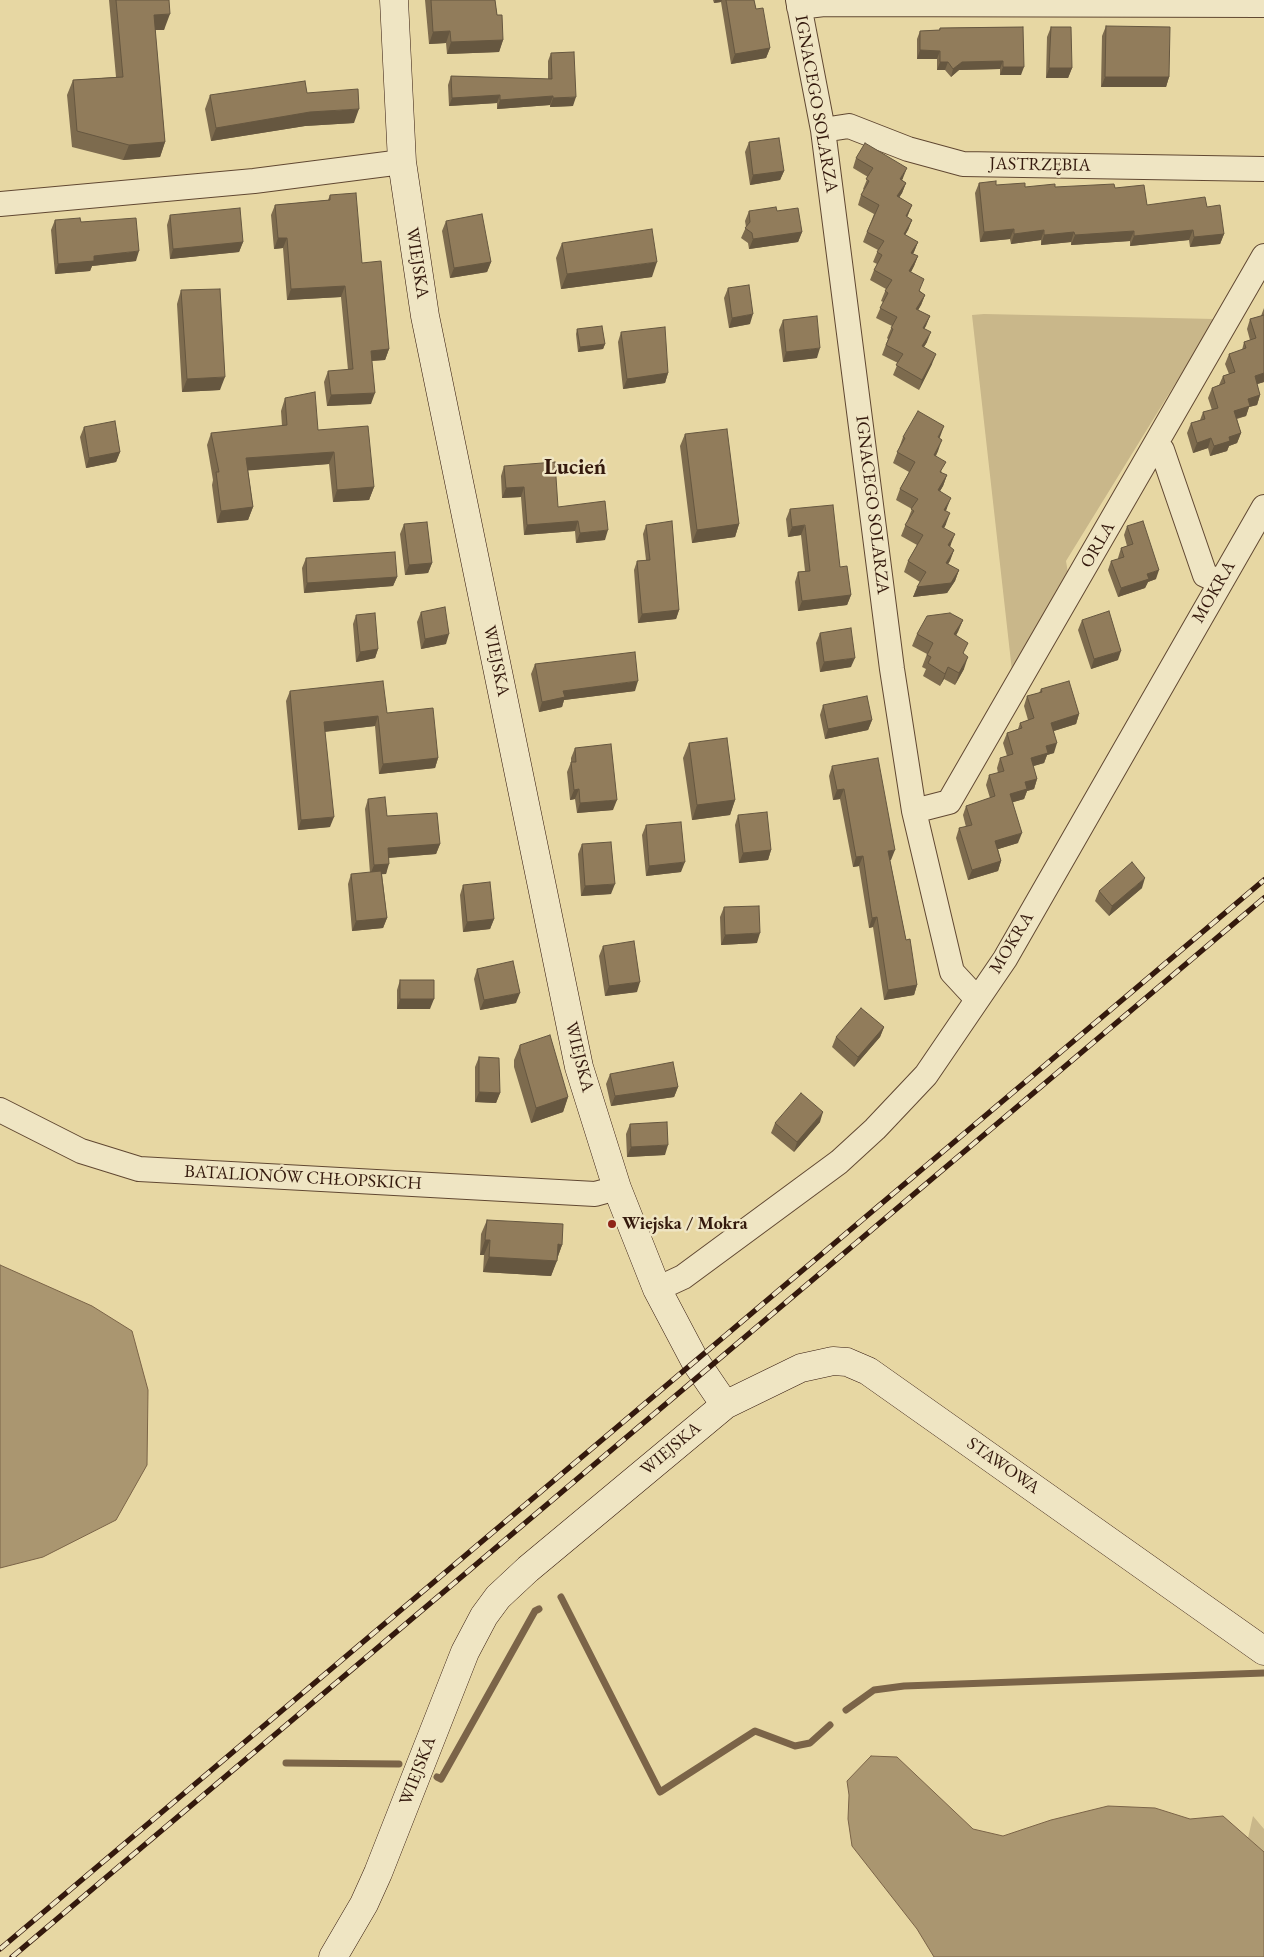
<!DOCTYPE html>
<meta charset="utf-8">
<style>
body{margin:0}
canvas{display:block;background:#e7d7a3}
</style>
<canvas width="1264" height="1957"></canvas>
<script>
const c = document.querySelector('canvas').getContext('2d');
c.lineJoin = 'round';
function fillPath(path, color) {
  c.fillStyle = color;
  c.fill(path, 'evenodd');
}
function poly(rows) {
  const path = new Path2D();
  for (const r of rows) {
    path.moveTo(r[0], r[1]);
    for (let i = 2; i < r.length; i += 2) path.lineTo(r[i], r[i + 1]);
  }
  return path;
}
function stroke(path, color, width, dash) {
  c.strokeStyle = color;
  c.lineWidth = width;
  c.lineCap = dash ? 'butt' : 'round';
  c.setLineDash(dash || []);
  c.stroke(path);
}
function label(font, color, halo, rows, align = 'center') {
  c.font = font + ' "EB Garamond",serif';
  c.lineWidth = 5;
  c.setLineDash([]);
  c.textBaseline = 'middle';
  c.strokeStyle = halo;
  c.fillStyle = color;
  for (const [text, x, y, turn = 0] of rows) {
    c.save();
    c.translate(x, y);
    c.rotate((+turn || 0) * Math.PI / 180);
    c.textAlign = isNaN(turn) ? turn : align;
    if (halo) c.strokeText(text, 0, 0);
    c.fillText(text, 0, 0);
    c.restore();
  }
}
fillPath(poly([
 [984,314,1215,319,1066,561,1068,573,1012,671,972,315],
 [1253,1816,1264,1829,1264,1852,1248,1838]
]), '#c9b78a');
const water = poly([
 [0,1265,92,1306,132,1331,148,1390,147,1465,116,1520,43,1557,0,1568,0,1265],
 [871,1756,897,1757,973,1829,1003,1836,1051,1820,1108,1806,1155,1808,1190,1819,1223,1816,1264,1852,1264,1957,934,1957,917,1929,852,1846,848,1819,849,1795,847,1781,871,1756]
]);
fillPath(water, '#aa9670');
stroke(water, '#7b6448', 1);
stroke(poly([
 [561,1597,660,1792,755,1731,795,1746,810,1743,830,1725],
 [846,1710,874,1690,904,1686,1264,1673],
 [286,1763,399,1764],
 [437,1777,441,1779,535,1611,539,1609]
]), '#7b6448', 7);
const street = poly([
 [798,0,823,130,892,669,914,811,952,972,977,999],
 [799,7,824,4,1264,5],
 [823,130,849,126,908,149,963,164,1264,169],
 [0,204,254,181,402,162],
 [1156,445,1162,450,1205,575,1220,582],
 [914,811,949,802,1264,256],
 [0,1110,81,1151,139,1169,595,1194,617,1188],
 [657,1289,683,1277,839,1162,875,1129,926,1075,1005,959,1264,507]
]);
const secondary = poly([
 [394,0,402,162,425,316,579,1067,617,1188,657,1289,695,1361,725,1405],
 [333,1957,364,1904,378,1873,465,1652,484,1616,498,1597,528,1569,725,1405,801,1368,833,1361,847,1362,868,1371,1264,1651]
]);
stroke(street, '#614832', 26);
stroke(secondary, '#34190d', 29);
stroke(street, '#efe5c3', 24);
stroke(secondary, '#efe5c3', 28);
const rail = poly([
 [0,1949,1264,880],
 [12,1957,1264,898]
]);
stroke(rail, '#34190d', 5.5);
stroke(rail, '#efe5c3', 4, [11]);
fillPath(poly([
 [109,0,169,0,164,30,155,30,165,142,160,157,123,160,72,147,67,95,73,80,116,77],
 [425,0,495,0,497,15,503,40,499,52,447,54,446,43,429,44],
 [713,0,754,0,756,9,770,48,766,58,731,64,721,2,714,3],
 [1106,26,1169,77,1166,87,1101,87,1102,36],
 [1023,27,1021,75,1000,75,1000,69,959,70,951,77,945,70,937,70,937,59,917,59,917,39,920,31,939,30,940,28],
 [1051,27,1072,68,1068,78,1046,78,1047,37],
 [551,53,573,106,550,107,550,105,497,109,497,103,449,106,448,85,451,76,548,79,548,61],
 [307,93,354,123,305,126,211,141,205,109,210,95],
 [749,142,784,171,780,180,750,185,745,152],
 [856,158,903,178,902,180,906,183,902,193,899,197,912,205,907,217,912,220,908,230,905,235,918,242,913,254,918,256,914,266,911,272,920,291,925,295,921,305,918,310,930,316,924,329,927,342,924,347,932,364,919,390,893,375,898,363,882,355,888,339,887,338,892,326,876,318,883,302,881,301,886,289,870,280,874,270,877,264,873,262,878,250,863,242,874,214,858,205,861,195,864,190,863,189,868,177,853,168],
 [979,183,996,185,1025,187,1115,188,1147,205,1207,207,1224,234,1220,244,1190,247,1189,240,1130,246,1130,241,1071,245,1071,242,1041,245,1041,240,1011,244,1010,239,980,242,975,193],
 [330,195,362,263,389,349,385,360,372,361,371,404,327,406,324,382,328,371,348,370,341,297,287,300,283,248,274,249,271,215,275,205,328,200],
 [749,211,777,211,802,232,798,242,749,249,748,243,741,238,746,227,745,221],
 [170,215,243,242,239,252,170,259,167,225],
 [55,220,81,222,136,261,92,266,90,271,55,274,51,230],
 [446,221,491,262,487,272,450,278,442,231],
 [562,243,652,277,561,289,556,258],
 [728,288,750,324,729,328,724,298],
 [181,290,220,390,182,392,177,304],
 [1264,308,1264,382,1257,384,1260,395,1257,405,1249,407,1246,416,1237,419,1241,433,1237,443,1229,446,1227,451,1210,456,1208,448,1193,453,1187,433,1191,423,1200,420,1203,412,1212,410,1208,398,1212,388,1219,385,1223,376,1229,374,1225,364,1229,354,1242,350,1244,342,1250,340,1247,329,1250,319,1261,316],
 [783,320,817,358,783,362,779,330],
 [577,329,605,344,603,349,578,352,576,334],
 [621,332,668,373,665,383,623,389,618,342],
 [285,398,318,430,374,487,369,500,333,502,329,464,248,470,253,507,248,520,217,523,212,485,213,480,207,445,211,433,282,426,281,411],
 [84,427,120,452,116,462,86,468,80,437],
 [685,434,739,524,735,537,692,543,680,446],
 [903,437,940,437,939,438,938,451,936,456,942,473,947,475,943,486,940,491,947,508,946,511,946,524,944,528,951,544,950,547,954,550,948,564,959,570,955,581,947,593,913,597,920,582,904,572,908,561,917,545,901,536,912,509,896,500,900,489,909,472,893,463,899,448],
 [504,466,558,507,605,540,576,543,575,531,524,535,521,497,502,498,501,476],
 [790,509,840,567,851,595,847,605,798,611,795,582,798,572,805,571,801,535,788,537,786,519],
 [404,524,432,563,428,573,405,575,400,534],
 [646,525,679,610,676,619,638,623,634,570,637,561,646,560,643,534],
 [1127,526,1156,579,1148,582,1145,588,1118,597,1108,570,1111,561,1118,559,1118,558,1121,548,1127,546,1124,535],
 [306,558,397,577,393,586,304,593,302,568],
 [421,612,446,644,421,649,417,622],
 [356,615,378,649,375,658,356,662,353,624],
 [963,620,956,635,964,654,964,669,955,685,944,679,940,686,923,676,926,669,922,667,927,654,912,646,917,634],
 [1082,620,1118,660,1091,669,1078,630],
 [820,633,851,667,820,672,816,643],
 [535,664,635,691,564,700,562,707,539,712,531,674],
 [1041,689,1079,714,1076,724,1054,731,1054,753,1047,755,1044,763,1033,766,1037,779,1034,789,1027,791,1024,799,1013,802,1018,843,998,849,1001,861,998,871,968,880,956,838,959,828,966,827,963,815,966,806,990,798,986,785,989,775,998,773,997,768,1000,758,1007,756,1003,743,1007,733,1018,729,1020,723,1028,720,1024,706,1027,696,1039,693],
 [290,691,387,713,438,758,435,768,379,774,375,726,325,732,330,827,298,830,286,701],
 [823,705,872,720,868,730,825,739,820,715],
 [689,743,735,800,730,815,692,820,683,758],
 [575,748,613,810,577,813,575,799,570,800,567,772,571,762,571,758],
 [832,766,891,860,890,860,906,940,917,985,914,995,884,1000,873,927,869,928,859,866,853,867,840,799,833,800,829,776],
 [368,799,387,816,440,844,436,854,389,858,386,874,382,874,387,918,383,928,352,931,348,884,351,874,370,873,365,809],
 [738,815,771,850,768,860,739,863,735,825],
 [646,825,681,872,646,876,642,835],
 [582,844,611,894,581,896,578,854],
 [463,885,494,919,490,929,463,932,460,895],
 [1142,888,1109,916,1095,901,1099,891],
 [724,907,757,943,721,945,720,917],
 [603,946,637,992,605,996,599,956],
 [477,969,516,1003,480,1010,474,979],
 [400,980,430,1009,397,1009,397,990],
 [884,1027,880,1037,854,1067,832,1047,836,1037],
 [520,1045,568,1097,563,1112,531,1123,514,1067,514,1060],
 [479,1057,500,1093,496,1103,475,1102,475,1067],
 [610,1074,678,1087,674,1097,611,1106,606,1084],
 [820,1122,794,1152,771,1133,775,1123],
 [630,1124,665,1155,627,1157,626,1134],
 [487,1220,562,1245,551,1276,483,1272,484,1255,480,1255,481,1234]
]), '#7d6b4e');
fillPath(poly([
 [715,0,722,0,721,2,714,3],
 [170,14,164,30,149,30,154,15],
 [450,31,446,43,429,44,433,32],
 [503,40,499,52,447,54,451,42],
 [770,48,766,58,731,64,735,54],
 [920,50,940,51,937,59,917,59],
 [1003,61,1000,69,959,70,951,77,953,69,962,62],
 [940,62,948,62,945,70,937,70],
 [1003,67,1024,67,1021,75,1000,75],
 [1049,68,1072,68,1068,78,1046,78],
 [1105,77,1169,77,1166,87,1101,87],
 [500,95,497,103,449,106,452,98],
 [553,96,550,105,497,109,500,100],
 [576,97,573,106,550,107,553,98],
 [359,109,354,123,305,126,211,141,216,128,310,112],
 [165,142,160,157,123,160,129,145],
 [907,168,903,178,897,189,900,179],
 [784,171,780,180,750,185,753,175],
 [906,183,902,193,894,206,897,196],
 [912,205,908,215,902,226,906,216],
 [912,220,908,230,900,244,904,234],
 [1014,229,1010,239,980,242,984,232],
 [1044,230,1041,240,1011,244,1014,234],
 [1193,230,1189,240,1130,246,1134,236],
 [1134,231,1130,241,1071,245,1075,235],
 [802,232,798,242,749,249,753,239],
 [1074,232,1071,242,1041,245,1044,235],
 [1224,234,1220,244,1190,247,1194,237],
 [278,238,287,238,283,248,274,249],
 [243,242,239,252,170,259,173,249],
 [918,242,914,252,907,263,911,253],
 [139,251,136,261,92,266,90,271,55,274,58,264,94,256],
 [918,256,914,266,906,281,909,271],
 [491,262,487,272,450,278,454,268],
 [657,262,652,277,561,289,567,274],
 [345,286,341,297,287,300,291,289],
 [925,295,921,305,913,319,916,309],
 [753,314,750,324,729,328,732,318],
 [930,316,926,326,919,338,923,328],
 [931,332,927,342,918,356,922,346],
 [605,344,603,349,578,352,580,347],
 [820,348,817,358,783,362,786,352],
 [389,349,385,360,367,361,371,351],
 [936,354,932,364,919,390,922,380],
 [668,373,665,383,623,389,627,379],
 [1264,373,1264,382,1251,386,1255,376],
 [225,377,220,390,182,392,187,379],
 [375,393,371,404,327,406,331,395],
 [1260,395,1257,405,1249,407,1246,416,1230,420,1234,411,1248,399],
 [944,426,940,437,934,448,938,437],
 [1241,433,1237,443,1229,446,1227,451,1210,456,1214,446,1229,437],
 [1211,438,1208,448,1193,453,1197,443],
 [942,440,938,451,930,466,934,455],
 [120,452,116,462,86,468,89,458],
 [334,452,329,464,242,471,246,458],
 [947,475,943,486,934,501,938,490],
 [374,487,369,500,333,502,337,490],
 [524,487,521,497,502,498,506,488],
 [951,498,947,508,940,520,944,510],
 [253,507,248,520,217,523,221,511],
 [950,513,946,524,939,538,942,527],
 [578,521,575,531,524,535,527,525],
 [739,524,735,537,692,543,697,530],
 [805,525,801,535,788,537,792,527],
 [608,530,605,540,576,543,580,533],
 [955,534,951,544,945,556,948,545],
 [954,550,950,561,942,574,946,563],
 [432,563,428,573,405,575,409,565],
 [959,570,955,581,947,593,913,597,917,587],
 [1159,570,1156,579,1148,582,1145,588,1118,597,1121,588,1147,574],
 [397,577,393,586,304,593,307,583],
 [851,595,847,605,798,611,802,601],
 [679,610,676,619,638,623,642,614],
 [963,620,958,632,950,646,954,634],
 [449,634,446,644,421,649,425,639],
 [378,649,375,658,356,662,360,652],
 [1121,651,1118,660,1091,669,1094,659],
 [968,657,964,669,955,685,959,673],
 [855,658,851,667,820,672,824,662],
 [948,667,944,679,940,686,945,674],
 [638,681,635,691,564,700,562,707,539,712,542,702,563,691],
 [1079,714,1076,724,1047,733,1051,723],
 [378,716,375,726,321,732,324,722],
 [872,720,868,730,825,739,828,729],
 [1057,743,1054,753,1047,755,1044,763,1027,768,1031,758,1046,746],
 [438,758,435,768,379,774,383,764],
 [1037,779,1034,789,1027,791,1024,799,1007,804,1010,794,1025,782],
 [579,789,575,799,570,800,574,790],
 [844,789,840,799,833,800,837,790],
 [617,800,613,810,577,813,580,803],
 [735,800,730,815,692,820,697,805],
 [334,817,330,827,298,830,301,820],
 [1022,833,1018,843,992,851,995,841],
 [440,844,436,854,385,858,388,848],
 [771,850,768,860,739,863,743,853],
 [895,850,891,860,884,861,888,851],
 [863,856,859,866,853,867,856,857],
 [1001,861,998,871,968,880,972,870],
 [685,862,681,872,646,876,649,866],
 [389,864,386,874,370,875,374,865],
 [1145,878,1142,888,1109,916,1112,906],
 [615,884,611,894,581,896,585,886],
 [877,917,873,927,869,928,872,918],
 [387,918,383,928,352,931,356,921],
 [494,919,490,929,463,932,467,922],
 [760,933,757,943,721,945,725,935],
 [640,982,637,992,605,996,609,986],
 [917,985,914,995,884,1000,888,990],
 [520,993,516,1003,480,1010,484,1000],
 [400,999,434,999,430,1009,397,1009],
 [884,1027,880,1037,854,1067,858,1057],
 [678,1087,674,1097,611,1106,615,1096],
 [479,1092,500,1093,496,1103,475,1102],
 [568,1097,563,1112,531,1123,536,1108],
 [823,1112,820,1122,794,1152,797,1142],
 [668,1145,665,1155,627,1157,631,1147],
 [485,1240,490,1240,484,1255,480,1255],
 [558,1244,562,1245,557,1259],
 [489,1257,557,1261,551,1276,483,1272]
]), '#665740');
const building = poly([
 [116,0,169,0,170,14,154,15,165,142,129,145,77,131,73,80,123,77,116,0],
 [431,0,495,0,497,15,502,15,503,40,451,42,450,31,433,32,431,0],
 [726,0,754,0,756,9,763,8,770,48,735,54,726,0],
 [1106,26,1170,27,1169,77,1105,77,1106,26],
 [1023,27,1024,67,1003,67,1003,61,962,62,953,69,948,62,940,62,940,51,920,50,920,31,940,30,940,28,1023,27],
 [1051,27,1071,27,1072,68,1049,68,1051,27],
 [574,52,576,97,553,98,553,96,500,100,500,95,452,98,451,76,552,79,551,53,574,52],
 [305,81,307,93,358,89,359,109,310,112,216,128,210,95,305,81],
 [779,138,784,171,753,175,749,142,779,138],
 [865,143,907,168,900,179,906,183,897,196,912,205,906,216,912,220,904,234,918,242,911,253,918,256,909,271,924,279,919,291,925,295,916,309,930,316,923,328,931,332,922,346,936,354,922,380,896,365,903,354,886,345,893,329,891,328,897,317,880,308,888,293,885,291,892,280,874,270,882,255,877,252,884,241,867,232,879,205,861,195,869,181,866,179,873,168,856,158,865,143],
 [996,181,996,185,1025,183,1025,187,1055,184,1055,187,1114,184,1115,188,1144,185,1147,205,1205,197,1207,207,1220,205,1224,234,1194,237,1193,230,1134,236,1134,231,1075,235,1074,232,1044,235,1044,230,1014,234,1014,229,984,232,979,183,996,181],
 [356,193,362,263,381,261,389,349,371,351,375,393,331,395,328,371,353,369,345,286,291,289,287,238,278,238,275,205,330,200,330,195,356,193],
 [776,207,777,211,798,208,802,232,753,239,752,233,745,228,750,222,749,211,776,207],
 [240,208,243,242,173,249,170,215,240,208],
 [482,214,491,262,454,268,446,221,482,214],
 [80,218,81,222,136,218,139,251,94,256,94,261,58,264,55,220,80,218],
 [652,229,657,262,567,274,562,243,652,229],
 [749,285,753,314,732,318,728,288,749,285],
 [220,289,225,377,187,379,181,290,220,289],
 [1264,315,1264,373,1255,376,1260,395,1248,399,1250,406,1234,411,1241,433,1229,437,1230,441,1214,446,1211,438,1197,443,1191,423,1205,419,1203,412,1218,408,1212,388,1225,383,1223,376,1235,372,1229,354,1246,348,1244,342,1256,338,1250,319,1264,315],
 [817,316,820,348,786,352,783,320,817,316],
 [602,326,605,344,580,347,577,329,602,326],
 [665,327,668,373,627,379,621,332,665,327],
 [315,392,318,430,368,426,374,487,337,490,334,452,246,458,253,507,221,511,216,472,219,472,211,433,287,425,285,398,315,392],
 [918,411,944,426,938,437,942,440,934,455,946,462,940,472,947,475,938,490,951,498,944,510,950,513,942,527,955,534,948,545,954,550,946,563,959,570,951,583,917,587,926,572,908,561,923,535,905,525,914,511,911,509,918,499,900,489,915,462,897,452,905,438,903,437,918,411],
 [115,421,120,452,89,458,84,427,115,421],
 [727,429,739,524,697,530,685,434,727,429],
 [555,462,558,507,605,501,608,530,580,533,578,521,527,525,524,487,506,488,504,466,555,462],
 [833,505,840,567,847,566,851,595,802,601,798,572,810,571,805,525,792,527,790,509,833,505],
 [672,521,679,610,642,614,637,561,650,560,646,525,672,521],
 [1143,521,1159,570,1147,574,1149,579,1121,588,1111,561,1124,557,1121,548,1133,544,1127,526,1143,521],
 [427,522,432,563,409,565,404,524,427,522],
 [395,552,397,577,307,583,306,558,395,552],
 [445,607,449,634,425,639,421,612,445,607],
 [1109,611,1121,651,1094,659,1082,620,1109,611],
 [375,613,378,649,360,652,356,615,375,613],
 [950,613,963,620,954,634,968,643,963,653,968,657,959,673,948,667,945,674,928,663,931,657,927,655,933,643,917,634,927,616,950,613],
 [851,628,855,658,824,662,820,633,851,628],
 [635,652,638,681,563,691,565,697,542,702,535,664,635,652],
 [383,681,387,713,433,708,438,758,383,764,378,716,324,722,334,817,301,820,290,691,383,681],
 [1069,681,1079,714,1051,723,1057,743,1046,746,1048,753,1031,758,1037,779,1025,782,1027,789,1010,794,1022,833,995,841,1001,861,972,870,959,828,972,825,966,806,995,796,989,775,1004,771,1000,758,1013,754,1007,733,1022,728,1020,723,1034,718,1027,696,1042,692,1041,689,1069,681],
 [867,696,872,720,828,729,823,705,867,696],
 [727,738,735,800,697,805,689,743,727,738],
 [611,744,617,800,580,803,579,789,574,790,571,762,576,762,575,748,611,744],
 [878,758,895,850,888,851,906,940,910,939,917,985,888,990,877,917,872,918,863,856,856,857,844,789,837,790,832,766,878,758],
 [385,797,387,816,437,813,440,844,388,848,389,864,374,865,368,799,385,797],
 [767,812,771,850,743,853,738,815,767,812],
 [681,822,685,862,649,866,646,825,681,822],
 [611,842,615,884,585,886,582,844,611,842],
 [1132,862,1145,878,1112,906,1099,891,1132,862],
 [381,871,387,918,356,921,351,874,381,871],
 [490,882,494,919,467,922,463,885,490,882],
 [759,906,760,933,725,935,724,907,759,906],
 [634,941,640,982,609,986,603,946,634,941],
 [513,961,520,993,484,1000,477,969,513,961],
 [400,980,434,980,434,999,400,999,400,980],
 [861,1008,884,1027,858,1057,836,1037,861,1008],
 [550,1035,568,1097,536,1108,520,1052,520,1045,550,1035],
 [479,1057,499,1058,500,1093,479,1092,479,1057],
 [673,1062,678,1087,615,1096,610,1074,673,1062],
 [801,1093,823,1112,797,1142,775,1123,801,1093],
 [667,1122,668,1145,631,1147,630,1124,667,1122],
 [487,1220,563,1224,562,1245,558,1244,557,1261,489,1257,490,1240,485,1240,487,1220]
]);
fillPath(building, '#917c5b');
stroke(building, '#665740', 1);
for (const [x, y, r, color] of [
 [612,1224,5,"#8f2418"]
]) {
  const dot = new Path2D();
  dot.arc(x, y, r, 0, 2 * Math.PI);
  c.fillStyle = color;
  c.fill(dot);
  stroke(dot, '#efe5c3', 2);
}
label('18px', '#34190d', '#efe5c3', [
 ["IGNACEGO SOLARZA",816,104,80],
 ["JASTRZĘBIA",1040,165,1],
 ["WIEJSKA",417,263,81],
 ["IGNACEGO SOLARZA",872,505,83],
 ["ORLA",1098,545,-60],
 ["MOKRA",1214,592,-60],
 ["WIEJSKA",496,661,78],
 ["MOKRA",1012,943,-59],
 ["WIEJSKA",579,1057,76],
 ["BATALIONÓW CHŁOPSKICH",303,1178,3],
 ["WIEJSKA",671,1449,-40],
 ["STAWOWA",1003,1466,35],
 ["WIEJSKA",418,1771,-69]
]);
label('bold 18px', '#34190d', '#efe5c3', [
 ["Wiejska / Mokra",622,1224]
], 'left');
label('bold 22px', '#34190d', '#efe5c3', [
 ["Lucień",575,468]
]);
</script>
